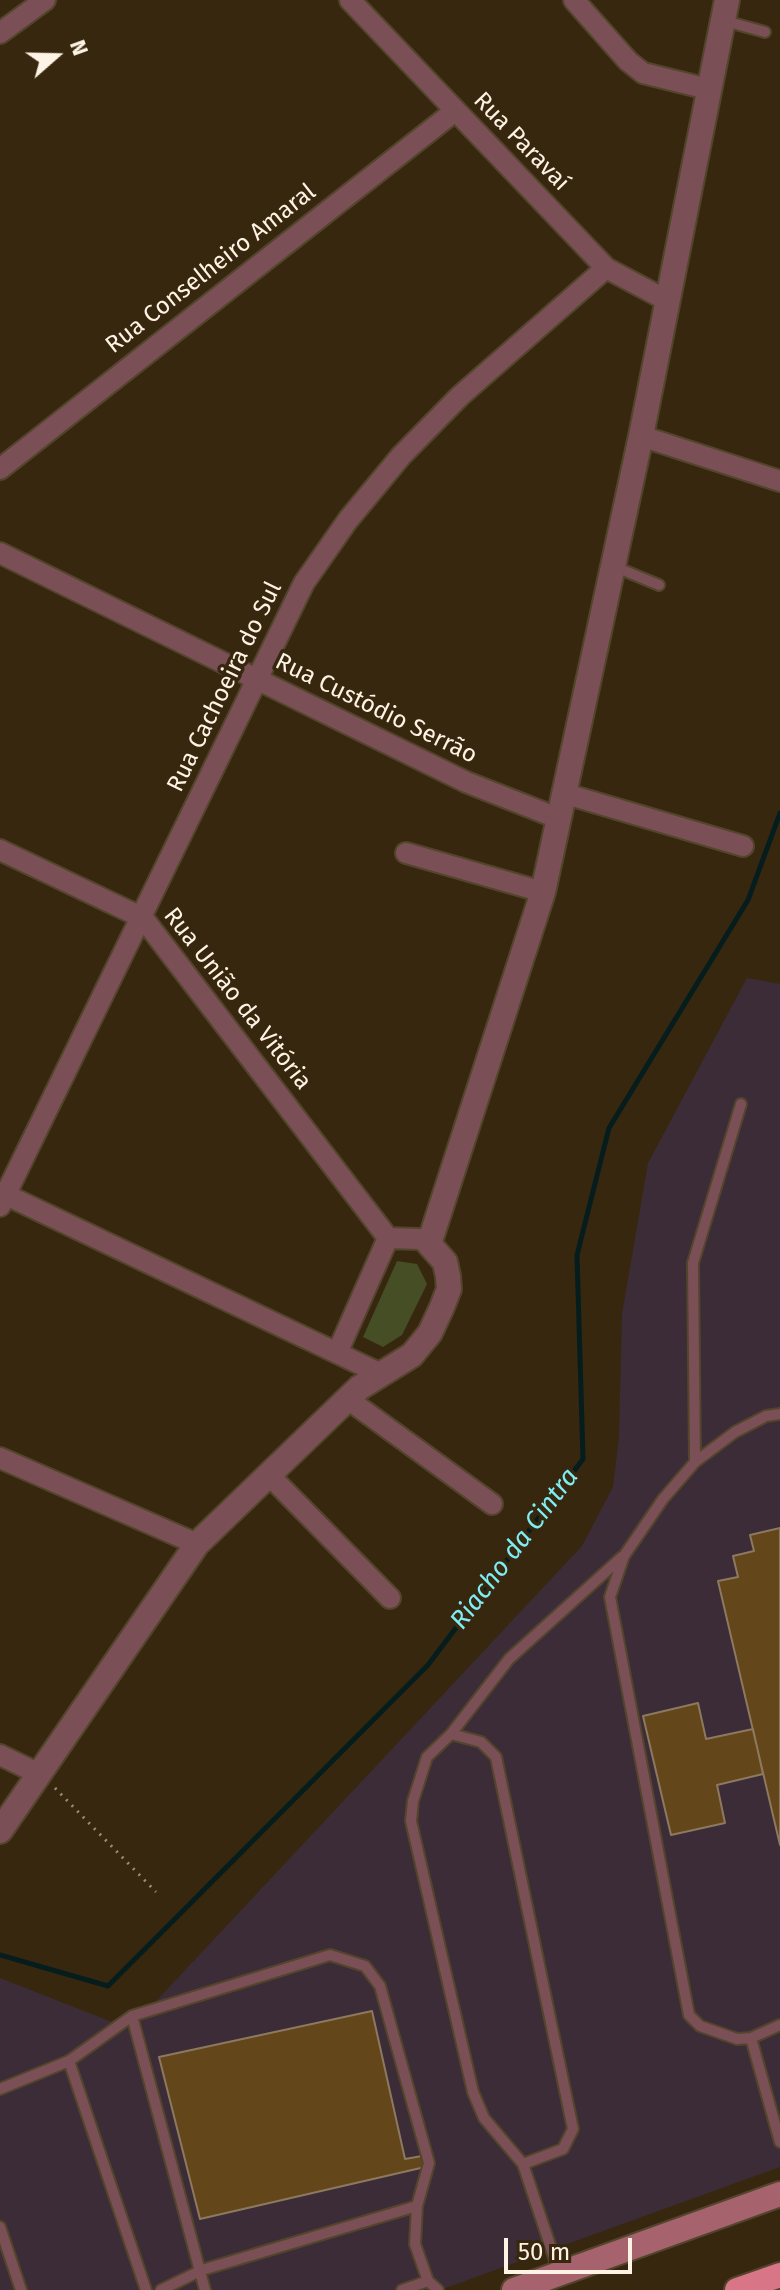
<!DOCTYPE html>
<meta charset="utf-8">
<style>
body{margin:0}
#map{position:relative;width:780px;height:2290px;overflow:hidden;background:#37270e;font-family:"Fira Sans",sans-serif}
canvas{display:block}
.north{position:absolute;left:16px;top:16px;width:80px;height:80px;-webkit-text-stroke:6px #37270e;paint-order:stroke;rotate:70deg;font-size:22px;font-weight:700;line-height:32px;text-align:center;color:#fef3e4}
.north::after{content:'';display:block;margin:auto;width:28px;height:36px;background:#fef3e4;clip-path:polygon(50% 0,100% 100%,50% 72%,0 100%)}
.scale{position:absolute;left:504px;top:2238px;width:128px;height:36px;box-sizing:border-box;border:4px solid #fef3e4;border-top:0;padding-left:10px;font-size:24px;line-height:28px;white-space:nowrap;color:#fef3e4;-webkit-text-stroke:6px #37270e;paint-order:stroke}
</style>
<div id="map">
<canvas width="780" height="2290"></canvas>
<div class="north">N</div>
<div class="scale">50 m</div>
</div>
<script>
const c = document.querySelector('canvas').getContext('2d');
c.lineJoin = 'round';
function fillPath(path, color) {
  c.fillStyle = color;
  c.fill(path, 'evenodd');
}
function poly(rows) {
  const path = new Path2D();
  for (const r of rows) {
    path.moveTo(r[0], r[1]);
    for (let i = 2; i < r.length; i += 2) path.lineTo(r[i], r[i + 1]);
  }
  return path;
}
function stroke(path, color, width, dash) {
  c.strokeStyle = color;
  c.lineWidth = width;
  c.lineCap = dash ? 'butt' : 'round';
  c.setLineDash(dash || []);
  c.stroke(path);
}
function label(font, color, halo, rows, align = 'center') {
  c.font = font + ' "Fira Sans",sans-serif';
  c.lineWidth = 7;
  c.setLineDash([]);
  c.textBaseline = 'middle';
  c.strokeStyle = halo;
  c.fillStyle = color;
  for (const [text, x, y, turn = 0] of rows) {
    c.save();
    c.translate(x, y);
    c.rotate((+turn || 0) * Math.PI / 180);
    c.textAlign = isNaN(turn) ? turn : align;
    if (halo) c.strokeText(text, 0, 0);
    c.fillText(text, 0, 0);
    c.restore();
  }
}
fillPath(poly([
 [747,978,780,984,780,2167,440,2290,0,2290,0,1978,130,2029,582,1546,613,1487,619,1437,622,1314,648,1163]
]), '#3c2c37');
fillPath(poly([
 [397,1261,417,1264,427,1284,402,1335,383,1347,363,1337]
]), '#454e25');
stroke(poly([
 [0,1955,108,1986,428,1665,583,1459,577,1255,609,1128,748,900,780,813]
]), '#061d1e', 5);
const building = poly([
 [780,1528,780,1845,718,1581,738,1577,733,1556,754,1551,750,1535,780,1528],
 [698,1703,706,1739,753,1729,763,1774,717,1785,725,1823,671,1835,643,1716,698,1703],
 [372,2011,405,2159,422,2156,425,2167,200,2219,159,2057,372,2011]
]);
fillPath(building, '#634619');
stroke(building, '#8d795f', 2);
const service = poly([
 [725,21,765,32],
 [613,566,659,585],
 [780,1414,766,1416,735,1432,695,1462,663,1499,624,1556,610,1597,689,2015,700,2026,737,2039,751,2038,780,2025],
 [695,1462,693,1263,741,1104],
 [451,1734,509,1659,622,1557],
 [132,2016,205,2290],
 [751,2038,780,2142],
 [69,2061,146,2290],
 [0,2089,69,2061,132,2016,330,1955,365,1966,380,1986,429,2163,417,2206,415,2244,428,2281,438,2290],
 [523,2164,563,2149,573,2129,496,1757,481,1742,451,1734,427,1757,413,1801,411,1821,473,2092,484,2118,523,2164,559,2272],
 [0,2227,21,2290],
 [161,2290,202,2270,417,2206],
 [402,2290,428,2281]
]);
const minor = poly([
 [350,0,606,268,668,301],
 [574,0,628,61,643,73,708,89],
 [0,33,45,0],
 [641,436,780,481],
 [0,469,455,111],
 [0,553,466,782,560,819],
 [566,794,743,846],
 [0,850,143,918,388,1238],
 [406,853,543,892],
 [0,1192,381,1374],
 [0,1206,304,583,348,520,401,456,460,396,606,268],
 [338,1351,388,1238,419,1239,429,1244],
 [349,1400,492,1504],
 [0,1458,197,1544],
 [270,1476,390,1598],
 [0,1755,37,1773]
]);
const tertiary = poly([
 [0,1831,197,1544,359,1388,412,1355,430,1333,442,1307,449,1289,448,1276,445,1262,429,1244,543,892,641,436,727,0]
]);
const secondary = poly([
 [514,2290,780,2194]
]);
const trunk = poly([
 [737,2290,780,2275]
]);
stroke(service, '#53442c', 14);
stroke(minor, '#53442c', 24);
stroke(tertiary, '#53442c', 28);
stroke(secondary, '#53442c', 28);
stroke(trunk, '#53442c', 28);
stroke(poly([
 [55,1788,156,1892]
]), '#998c78', 3, [2, 6]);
stroke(service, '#7a4f55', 10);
stroke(minor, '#7a4f55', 20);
stroke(tertiary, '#7a4f55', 24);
stroke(secondary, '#a6626d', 24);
stroke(trunk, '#d87688', 24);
label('24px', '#fef3e4', '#37270e', [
 ["Rua Paravaí",521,142,46],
 ["Rua Conselheiro Amaral",211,269,-38],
 ["Rua Cachoeira do Sul",225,687,-64],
 ["Rua Custódio Serrão",376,709,26],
 ["Rua União da Vitória",237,999,52]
]);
label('italic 26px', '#7feef4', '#37270e', [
 ["Riacho da Cintra",515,1549,-53]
]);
</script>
